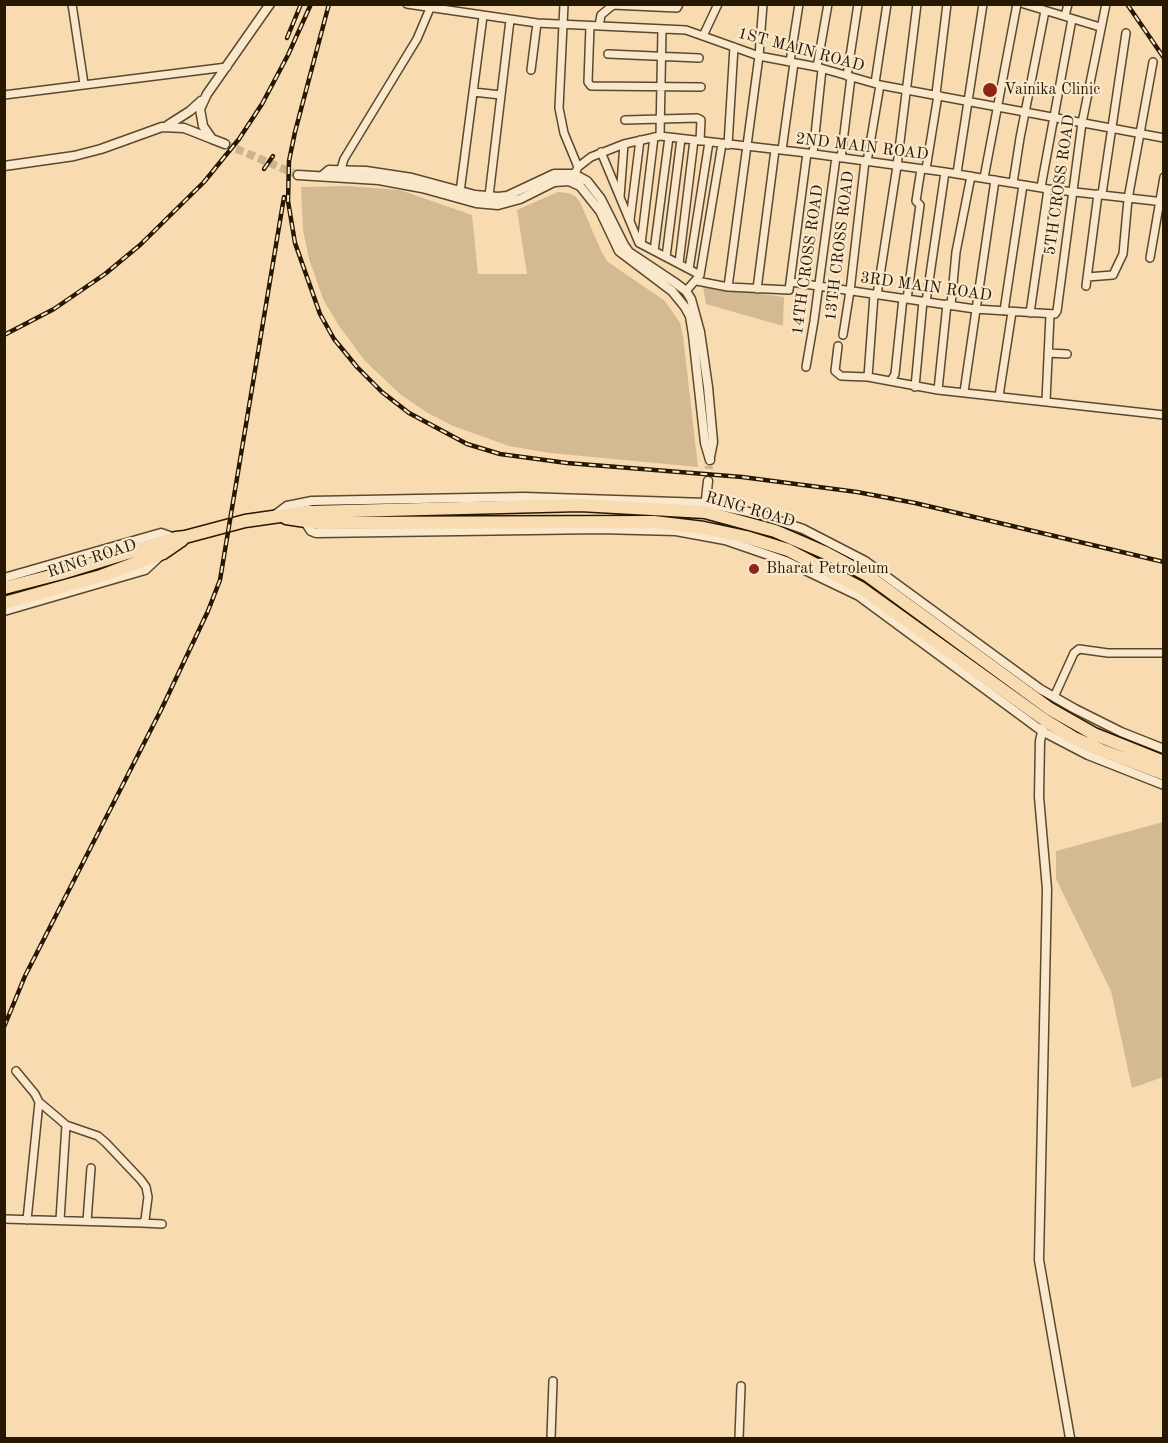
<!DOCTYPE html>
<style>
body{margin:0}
#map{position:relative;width:1168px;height:1443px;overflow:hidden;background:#f8dbb1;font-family:"Old Standard TT",serif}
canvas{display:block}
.frame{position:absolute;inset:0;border:6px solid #271802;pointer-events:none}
</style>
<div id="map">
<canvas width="1168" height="1443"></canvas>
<div class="frame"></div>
</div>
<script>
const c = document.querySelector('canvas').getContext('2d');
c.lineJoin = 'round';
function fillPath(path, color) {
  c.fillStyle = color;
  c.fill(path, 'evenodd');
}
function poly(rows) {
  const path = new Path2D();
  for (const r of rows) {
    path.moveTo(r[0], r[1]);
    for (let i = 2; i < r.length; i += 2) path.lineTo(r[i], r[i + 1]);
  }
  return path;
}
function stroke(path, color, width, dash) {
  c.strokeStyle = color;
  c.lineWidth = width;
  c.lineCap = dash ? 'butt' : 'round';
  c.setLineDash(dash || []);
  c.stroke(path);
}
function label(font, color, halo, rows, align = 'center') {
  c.font = font + ' "Old Standard TT",serif';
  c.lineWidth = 4.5;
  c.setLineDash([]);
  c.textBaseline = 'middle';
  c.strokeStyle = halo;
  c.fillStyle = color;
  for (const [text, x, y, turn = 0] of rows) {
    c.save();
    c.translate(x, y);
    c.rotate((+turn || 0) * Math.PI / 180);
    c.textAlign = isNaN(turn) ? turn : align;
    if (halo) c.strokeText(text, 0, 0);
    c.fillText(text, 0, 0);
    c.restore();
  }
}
fillPath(poly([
 [347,186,400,190,472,215,478,274,527,274,517,210,558,192,568,193,575,196,580,202,602,253,608,262,665,301,680,323,683,336,698,467,550,453,509,446,453,426,426,412,400,394,365,361,339,326,324,301,309,259,303,230,301,187],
 [703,286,784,297,783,326,706,304],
 [1163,822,1163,1077,1132,1088,1111,991,1056,879,1056,851]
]), '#d4ba93');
stroke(poly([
 [225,144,298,175],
 [708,481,709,466]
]), '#ceb48e', 8, [8, 4]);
const minor = poly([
 [72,4,84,84],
 [407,4,537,23,686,30,759,56,817,67,880,85,1164,138],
 [564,4,559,108,564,133,578,167],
 [1024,4,1100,27],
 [1065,16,1068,4],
 [590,26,588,82,591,86,701,87],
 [599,26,601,15,613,5,677,8,679,4],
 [703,36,718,4],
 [608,54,699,58],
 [790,62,799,4],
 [817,67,828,4],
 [531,70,537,23],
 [847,76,858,4],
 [875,83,887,4],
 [473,92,501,95],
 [936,94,947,4],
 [4,95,227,67],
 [625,120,697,118,701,120,700,141],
 [660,136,662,29],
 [728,145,734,47],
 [782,150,794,63],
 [601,152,639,243,700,275,686,291],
 [813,154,822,69],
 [841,158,851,77],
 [867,162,880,85],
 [341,169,344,159,417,39,431,6],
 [926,169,938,95],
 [957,173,983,4],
 [573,178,578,167,591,157,624,144,660,136,807,153,945,172,1048,189,1164,202],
 [984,178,1017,4],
 [1013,183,1020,138,1045,11],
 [1041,187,1072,19],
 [460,192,483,16],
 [1102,194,1126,33],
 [489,196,510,20],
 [620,197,624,144],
 [630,220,640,140],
 [641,244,654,137],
 [654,251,669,137],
 [666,257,681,139],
 [1150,258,1164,177],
 [679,263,694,140],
 [689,269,709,142],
 [700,275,722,144],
 [1087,277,1113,275,1123,254,1128,199,1153,62],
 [697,281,728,287,789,290,807,153],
 [791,282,975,309,1055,314,1057,311,1082,123,1106,4],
 [1086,286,1098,194],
 [728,287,759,56,763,4],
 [757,289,775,150],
 [877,295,897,166,917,4],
 [907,299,920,205,916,201,921,169],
 [926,302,945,172],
 [951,305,956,252,971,176],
 [1004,311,1023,185],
 [1030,313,1048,189],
 [843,335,850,291,865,161],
 [838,346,835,371,841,376,868,377,938,390,1164,415],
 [1048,353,1067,354],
 [806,367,814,321,836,157],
 [868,377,874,295],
 [891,381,895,374,903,298],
 [915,387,923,301],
 [938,390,947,304],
 [964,392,995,180],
 [999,396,1012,312],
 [1046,401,1050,315],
 [1054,697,1074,653,1079,649,1108,653,1164,653],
 [4,1219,142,1223,145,1220,148,1197,146,1187,141,1180,106,1143,98,1136,66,1125,58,1118,39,1102,35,1094,16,1071],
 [27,1220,39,1102],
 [60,1220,66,1125],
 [87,1221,91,1168],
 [142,1223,162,1224],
 [551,1438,553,1381],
 [739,1438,741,1386]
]);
const tertiary = poly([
 [168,125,190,111,201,101],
 [225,144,212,139,203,126,200,109,207,94,270,4],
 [4,166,74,156,101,149,162,127,184,128,212,139],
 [298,175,379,180,422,188,476,203,498,205,520,199,554,182,569,181,580,186,600,211,619,251,672,291,685,307,690,316,693,335,705,443,710,460],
 [322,176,329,170,366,171,412,178,475,195,498,197,507,196,554,174,574,174,587,181,601,199,624,245,629,252,674,282,686,291,691,299,700,332,708,387,713,442,710,457],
 [705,508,708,481],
 [275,515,287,506,312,501,524,497,706,503,762,515,803,529,865,561,1040,689,1075,709,1121,732,1164,749],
 [305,522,311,531,316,533,600,529,676,531,725,540,786,561,859,596,1042,731,1088,755,1164,785],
 [4,578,161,533,175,538],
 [4,611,145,570,159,557],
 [1043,728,1040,741,1039,797,1047,889,1039,1260,1070,1438]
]);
const trunk = poly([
 [286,518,319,523,654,522,704,528,746,537,788,550,861,588,1046,721,1074,738,1101,750,1164,774],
 [4,588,62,573,176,538,185,537,245,521,308,512,580,505,705,512,775,531,826,553,867,575,1050,709,1094,734,1164,762],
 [4,603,101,576,163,553,182,540]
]);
stroke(minor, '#5b492e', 10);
stroke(tertiary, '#5b492e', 11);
stroke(trunk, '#271802', 15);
stroke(minor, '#fae8cc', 7);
stroke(tertiary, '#fae8cc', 8);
stroke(trunk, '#f8dbb1', 12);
const rail = poly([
 [329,4,295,132,289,161,288,201,295,243,320,314,334,339,357,367,382,392,409,413,467,444,500,454,567,463,742,477,857,492,915,503,1164,562],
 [1127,4,1164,58],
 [287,38,301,4],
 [264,169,273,156],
 [4,335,54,309,105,274,140,245,204,182,239,139,262,104,288,55,311,4],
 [4,1027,25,976,161,710,208,611,220,580,284,197]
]);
stroke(rail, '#271802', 4.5);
stroke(rail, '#fae8cc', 2, [7]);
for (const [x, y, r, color] of [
 [990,90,8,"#8f2418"],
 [754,569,6,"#8f2418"]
]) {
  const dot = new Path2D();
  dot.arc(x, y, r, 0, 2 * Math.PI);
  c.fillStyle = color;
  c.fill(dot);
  stroke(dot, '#fae8cc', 2);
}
label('16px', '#271802', '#fae8cc', [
 ["1ST MAIN ROAD",801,50,15],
 ["2ND MAIN ROAD",862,147,7],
 ["5TH CROSS ROAD",1060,185,-82],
 ["13TH CROSS ROAD",840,246,-83],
 ["14TH CROSS ROAD",808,260,-82],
 ["3RD MAIN ROAD",926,287,8],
 ["RING ROAD",750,510,16],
 ["RING ROAD",92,559,-18]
]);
label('16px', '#271802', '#fae8cc', [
 ["Vainika Clinic",1004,90],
 ["Bharat Petroleum",766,569]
], 'left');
</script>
